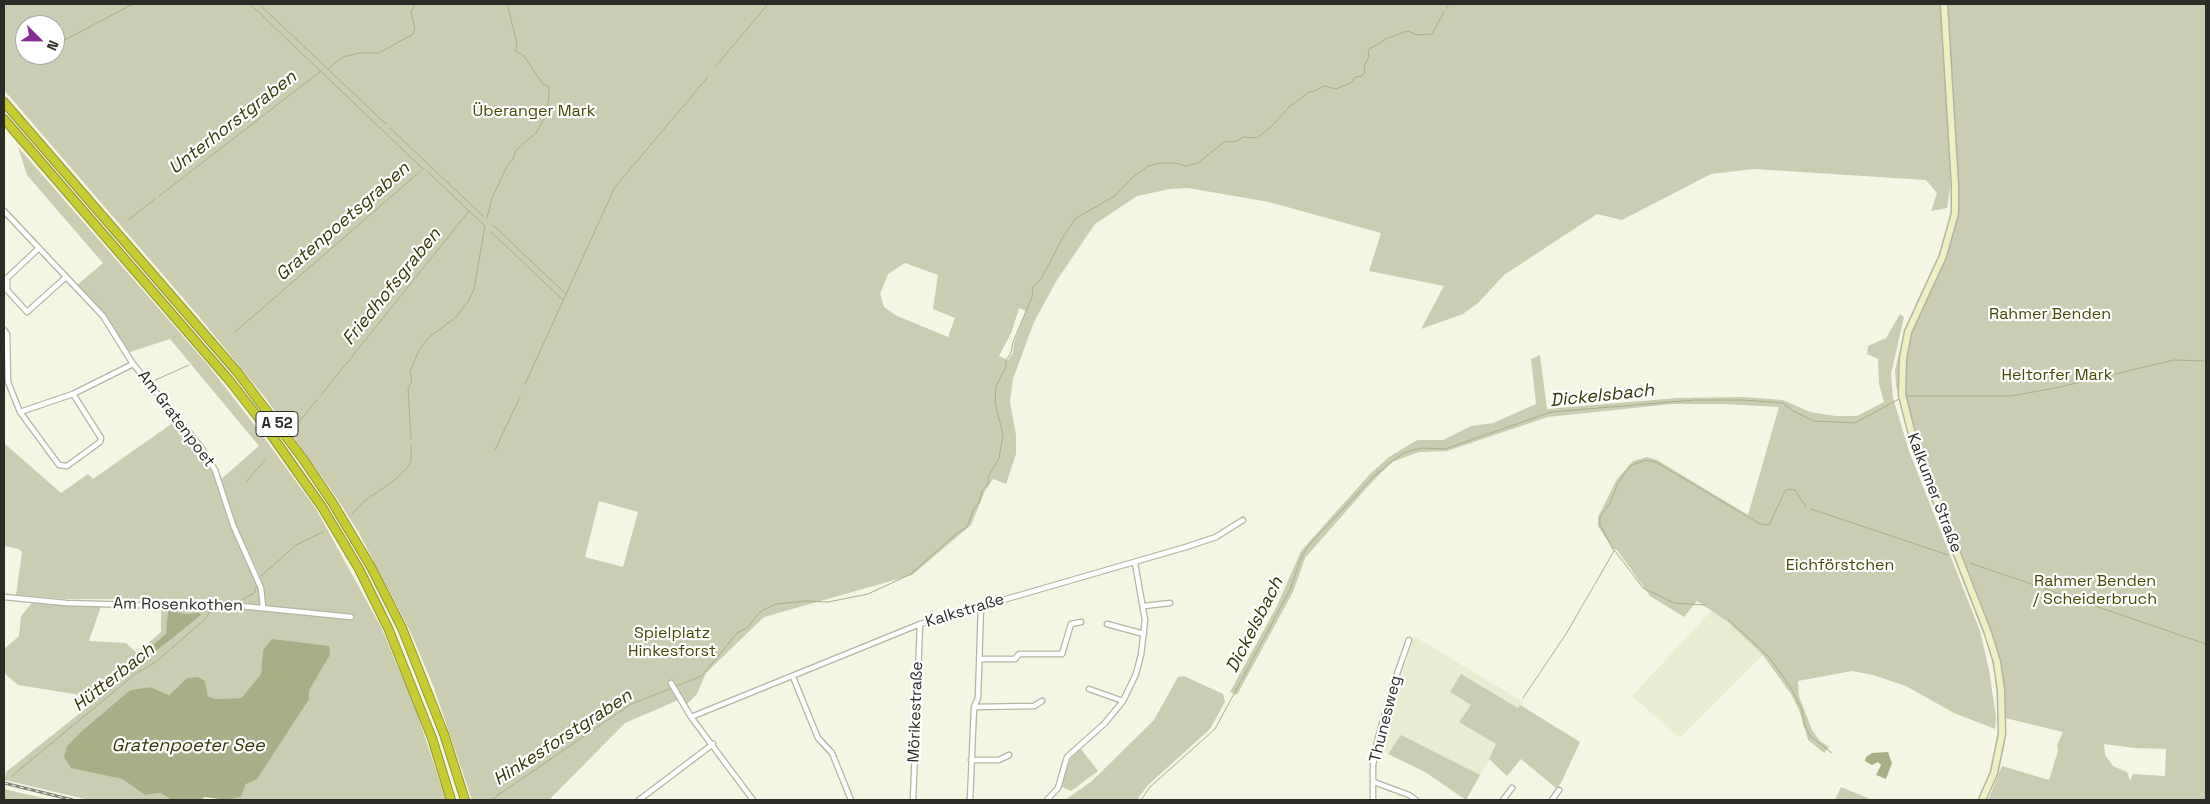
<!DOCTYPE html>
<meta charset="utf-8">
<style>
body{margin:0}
#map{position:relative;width:2210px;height:804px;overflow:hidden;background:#f4f6e3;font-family:"Space Grotesk",sans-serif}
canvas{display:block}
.frame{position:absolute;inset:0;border:5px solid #2b2c25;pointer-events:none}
.north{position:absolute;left:15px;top:15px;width:50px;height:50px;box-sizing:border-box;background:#fff;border:1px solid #aaaba8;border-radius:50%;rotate:113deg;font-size:14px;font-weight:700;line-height:20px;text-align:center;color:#2b2c25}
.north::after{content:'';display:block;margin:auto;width:18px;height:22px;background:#862a95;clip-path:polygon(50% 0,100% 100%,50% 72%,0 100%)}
</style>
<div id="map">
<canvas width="2210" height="804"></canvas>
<div class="frame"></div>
<div class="north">N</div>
</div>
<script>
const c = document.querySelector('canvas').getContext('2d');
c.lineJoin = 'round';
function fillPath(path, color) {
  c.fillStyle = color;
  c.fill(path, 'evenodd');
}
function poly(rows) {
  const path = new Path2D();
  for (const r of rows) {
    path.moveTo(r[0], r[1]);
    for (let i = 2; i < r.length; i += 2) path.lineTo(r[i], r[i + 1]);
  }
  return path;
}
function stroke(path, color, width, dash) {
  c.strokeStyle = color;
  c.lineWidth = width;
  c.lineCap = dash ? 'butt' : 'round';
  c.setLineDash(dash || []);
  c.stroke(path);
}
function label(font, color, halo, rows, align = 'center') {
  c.font = font + ' "Space Grotesk",sans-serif';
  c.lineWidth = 4.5;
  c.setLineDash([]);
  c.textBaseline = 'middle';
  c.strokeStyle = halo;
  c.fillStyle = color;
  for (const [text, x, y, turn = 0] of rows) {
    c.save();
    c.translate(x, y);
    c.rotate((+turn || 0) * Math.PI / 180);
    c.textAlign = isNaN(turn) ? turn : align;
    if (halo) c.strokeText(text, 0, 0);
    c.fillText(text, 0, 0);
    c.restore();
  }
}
fillPath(poly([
 [1711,611,1728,622,1763,655,1680,738,1632,696],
 [1414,636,1523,702,1466,800,1425,772,1378,749]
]), '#eaecd2');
fillPath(poly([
 [4,4,2206,4,2206,800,1988,800,2002,766,2049,780,2058,751,2057,745,2063,732,2001,717,1985,613,1896,386,1895,370,1899,354,1946,256,1959,214,1956,133,1949,131,1951,182,1947,208,1931,211,1937,193,1926,180,1754,169,1711,174,1622,220,1597,214,1504,275,1478,303,1463,314,1421,329,1444,286,1369,271,1381,233,1269,202,1188,188,1170,189,1137,196,1095,224,1057,280,1034,322,1013,379,1010,402,1016,435,1016,454,1006,484,993,479,985,491,971,525,912,575,764,617,706,673,697,694,686,705,681,696,676,701,625,723,549,800,472,800,434,688,411,633,359,533,336,497,267,400,196,313,4,90],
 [25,25,55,25,55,55,25,55],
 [905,263,938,275,933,309,955,318,948,337,895,315,884,307,880,294,888,274],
 [1019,308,1026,311,1014,343,1013,353,1008,360,999,356,1012,331],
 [599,501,638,512,623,567,585,557],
 [2104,744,2135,748,2166,749,2165,776,2133,774,2130,781,2127,772,2113,766,2105,755],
 [18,147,208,365,266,440,316,509,381,627,416,710,446,800,226,800,241,797,246,784,309,691,330,655,263,651,261,674,241,698,215,699,208,696,205,682,187,678,169,695,150,687,130,690,67,746,98,772,122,779,145,795,160,793,172,800,89,800,5,780,6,772,99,698,18,685,4,673,4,649,19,636,21,616,32,603,101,606,89,641,126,643,137,653,161,632,161,608,209,608,213,599,65,599,16,595,22,552,19,549,4,546,4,443,61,493,88,474,93,479,177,420,214,470,231,526,253,577,259,574,235,525,220,480,259,446,170,339,127,353,103,316,76,286,103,263,27,175],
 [1900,314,1904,317,1891,374,1893,398,1909,451,1980,631,1989,670,1996,717,1995,729,1954,713,1906,686,1873,675,1852,671,1798,681,1799,696,1812,730,1820,741,1829,747,1824,753,1808,740,1799,710,1791,694,1763,655,1728,622,1697,601,1684,617,1650,596,1617,550,1613,549,1598,526,1598,517,1617,479,1633,461,1647,457,1657,460,1748,515,1779,407,1723,404,1672,404,1548,417,1447,451,1419,452,1392,462,1370,484,1305,558,1293,592,1237,695,1230,692,1277,606,1301,551,1370,474,1389,457,1417,440,1443,440,1471,426,1493,423,1536,404,1531,359,1540,355,1547,409,1677,398,1743,397,1783,400,1810,412,1836,416,1857,416,1884,402,1879,384,1878,359,1867,354,1868,346,1886,338],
 [1461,674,1518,708,1520,705,1580,742,1561,783,1556,788,1521,759,1507,776,1489,759,1496,744,1459,722,1471,705,1450,692],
 [1184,676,1223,694,1225,702,1210,729,1148,785,1137,800,1065,800,1092,781,1154,720,1178,677],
 [1401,735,1480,775,1466,800,1425,772,1388,754],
 [1081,749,1098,771,1071,791,1062,787,1066,769,1071,758],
 [1841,787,1868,798,1867,800,1835,800],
 [4,789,8,790,51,800,4,800]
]), '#cacdb1');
fillPath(poly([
 [168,611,186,614,199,613,201,615,151,655,147,650,166,634],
 [272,639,329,646,330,655,309,691,309,699,257,779,246,784,241,797,226,800,205,797,200,800,172,800,160,793,145,795,122,779,71,768,64,757,67,746,81,732,130,690,150,687,169,695,187,678,198,677,205,681,208,696,215,699,241,698,261,674,263,650],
 [1888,752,1892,763,1886,779,1876,775,1881,765,1878,762,1872,765,1865,761,1866,757,1872,753]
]), '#aaae86');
stroke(poly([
 [259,4,386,124],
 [1447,8,1449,4],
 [55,45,133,4],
 [715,67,768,4],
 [329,68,343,57,359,53,379,53,413,34,415,29,411,12,415,4],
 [390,128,483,216],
 [428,172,469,211],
 [159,196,321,71],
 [487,218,492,198,507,166,513,159,516,150,537,132,547,112,549,96,549,87,543,84,523,55,515,51,517,44,508,7],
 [128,220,155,199],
 [493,225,566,294],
 [491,232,563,300],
 [235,332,423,169,250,4],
 [151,382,189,365],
 [525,384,615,187,708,77],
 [321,395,469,211,485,226,474,289,468,302,455,318,428,338,418,352,410,372,412,380,408,389,411,439],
 [1905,396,2011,396,2060,387,2174,360,2206,361],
 [293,429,317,400],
 [495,450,520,397],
 [246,482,265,460],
 [1811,509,1948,555],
 [352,514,363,502,392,482,407,468,411,461,411,446],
 [1615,551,1643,588,1674,603,1705,605],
 [1970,563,2206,644],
 [261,576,296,545,323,532],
 [238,602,254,593,257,585],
 [1728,619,1769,657,1791,688,1802,710,1805,726,1810,736,1832,753],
 [676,686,702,676,737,633,747,628,761,611,776,604,806,601,828,602,868,594,911,574,956,534,967,527,974,508,979,503,982,491,988,484,988,477,999,458,1003,434,995,403,996,386,1006,367,1006,360,1011,353,1013,342,1032,297,1033,287,1041,279,1063,237,1076,218,1115,196,1133,177,1148,166,1161,163,1176,163,1185,166,1198,163,1224,142,1237,141,1243,137,1257,138,1272,126,1289,107,1309,92,1315,91,1324,86,1336,89,1352,82,1355,77,1362,76,1365,72,1364,66,1369,57,1368,50,1386,39,1407,31,1418,35,1432,34,1444,12],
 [1523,698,1566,634,1614,551,1600,525,1600,517,1610,503,1618,483,1630,466,1645,460,1656,462,1760,524,1769,525,1785,491,1789,489,1795,490,1806,507],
 [12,776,134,675,157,661,205,619,212,608,229,610,232,608],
 [491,800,631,704,672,688],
 [1141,800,1150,787,1215,729,1290,590,1300,560,1308,546,1375,475,1403,453,1422,448,1445,449,1551,412,1695,400,1743,400,1783,403,1793,411,1814,421,1855,423,1899,399]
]), '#aaae86', 1);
const street = poly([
 [4,211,103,316,133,364,201,447,215,470,233,525,261,588,263,607],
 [39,248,7,278,7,290,27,312,65,278],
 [4,330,7,334,8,382,20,412,73,394,133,364],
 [20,412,59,465,67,466,100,442,101,438,73,394],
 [4,597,66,603,168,606,221,604,351,617],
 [1144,606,1170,603],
 [1107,624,1144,634],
 [979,659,1015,659,1019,654,1062,654,1071,624,1081,622],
 [793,677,818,738,832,753,851,800],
 [671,683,691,717,753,800],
 [1089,689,1123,701],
 [974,707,1034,706,1042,701],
 [691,717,920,624,1186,547,1216,537,1243,520],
 [971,760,999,760,1009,755],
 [1374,782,1409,795,1416,800],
 [639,800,713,744],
 [913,800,920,624],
 [970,800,974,707,978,698,981,606],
 [1047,800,1058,788,1067,757,1105,723,1123,701,1136,674,1141,655,1145,620,1135,563],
 [1373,800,1373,765,1377,742,1392,688,1409,640],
 [1503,800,1512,788],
 [1552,800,1559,790]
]);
const secondary = poly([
 [1944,4,1955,185,1955,213,1943,256,1908,332,1903,358,1902,395,1915,446,1988,633,1997,662,2001,690,2002,734,1994,773,1982,800]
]);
const highway = poly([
 [4,102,238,373,303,459,332,502,371,567,402,628,444,734,465,800],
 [4,119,229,380,265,426,322,507,359,569,388,628,432,738,451,800]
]);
stroke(street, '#b3b5a3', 7);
stroke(secondary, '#b3b5a3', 9);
stroke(highway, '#90942e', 10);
stroke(street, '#fff', 4.5);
stroke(secondary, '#eef0c2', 6);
stroke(highway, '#c7cc33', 8);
const rail = poly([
 [4,783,73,800]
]);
stroke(rail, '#828377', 3);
stroke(rail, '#fff', 1, [4]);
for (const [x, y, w] of [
 [277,424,42]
]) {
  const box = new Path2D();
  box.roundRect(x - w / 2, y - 12.5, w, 25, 4);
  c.fillStyle = '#fff';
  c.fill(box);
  stroke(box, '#2b2c25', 1);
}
label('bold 15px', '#2b2c25', null, [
 ["A 52",277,424]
]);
label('16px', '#474903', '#fff', [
 ["Überanger Mark",534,112],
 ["Rahmer Benden",2050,315],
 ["Heltorfer Mark",2057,376],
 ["Eichförstchen",1840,566],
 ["Rahmer Benden",2095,582],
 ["/ Scheiderbruch",2095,600],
 ["Spielplatz",672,634],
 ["Hinkesforst",672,652]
]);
label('16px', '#2b2c25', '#fff', [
 ["Am Gratenpoet",176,419,53],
 ["Kalkumer Straße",1934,493,69],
 ["Am Rosenkothen",178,605,1],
 ["Kalkstraße",965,611,-17],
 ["Mörikestraße",916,712,-88],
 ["Thunesweg",1386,719,-76]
]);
label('italic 18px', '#363705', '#fff', [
 ["Unterhorstgraben",233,123,-38],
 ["Gratenpoetsgraben",343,222,-41],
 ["Friedhofsgraben",392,287,-51],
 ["Dickelsbach",1602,396,-6],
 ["Dickelsbach",1255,625,-63],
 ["Hütterbach",114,678,-38],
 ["Hinkesforstgraben",563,738,-33],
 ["Gratenpoeter See",188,746]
]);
</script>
